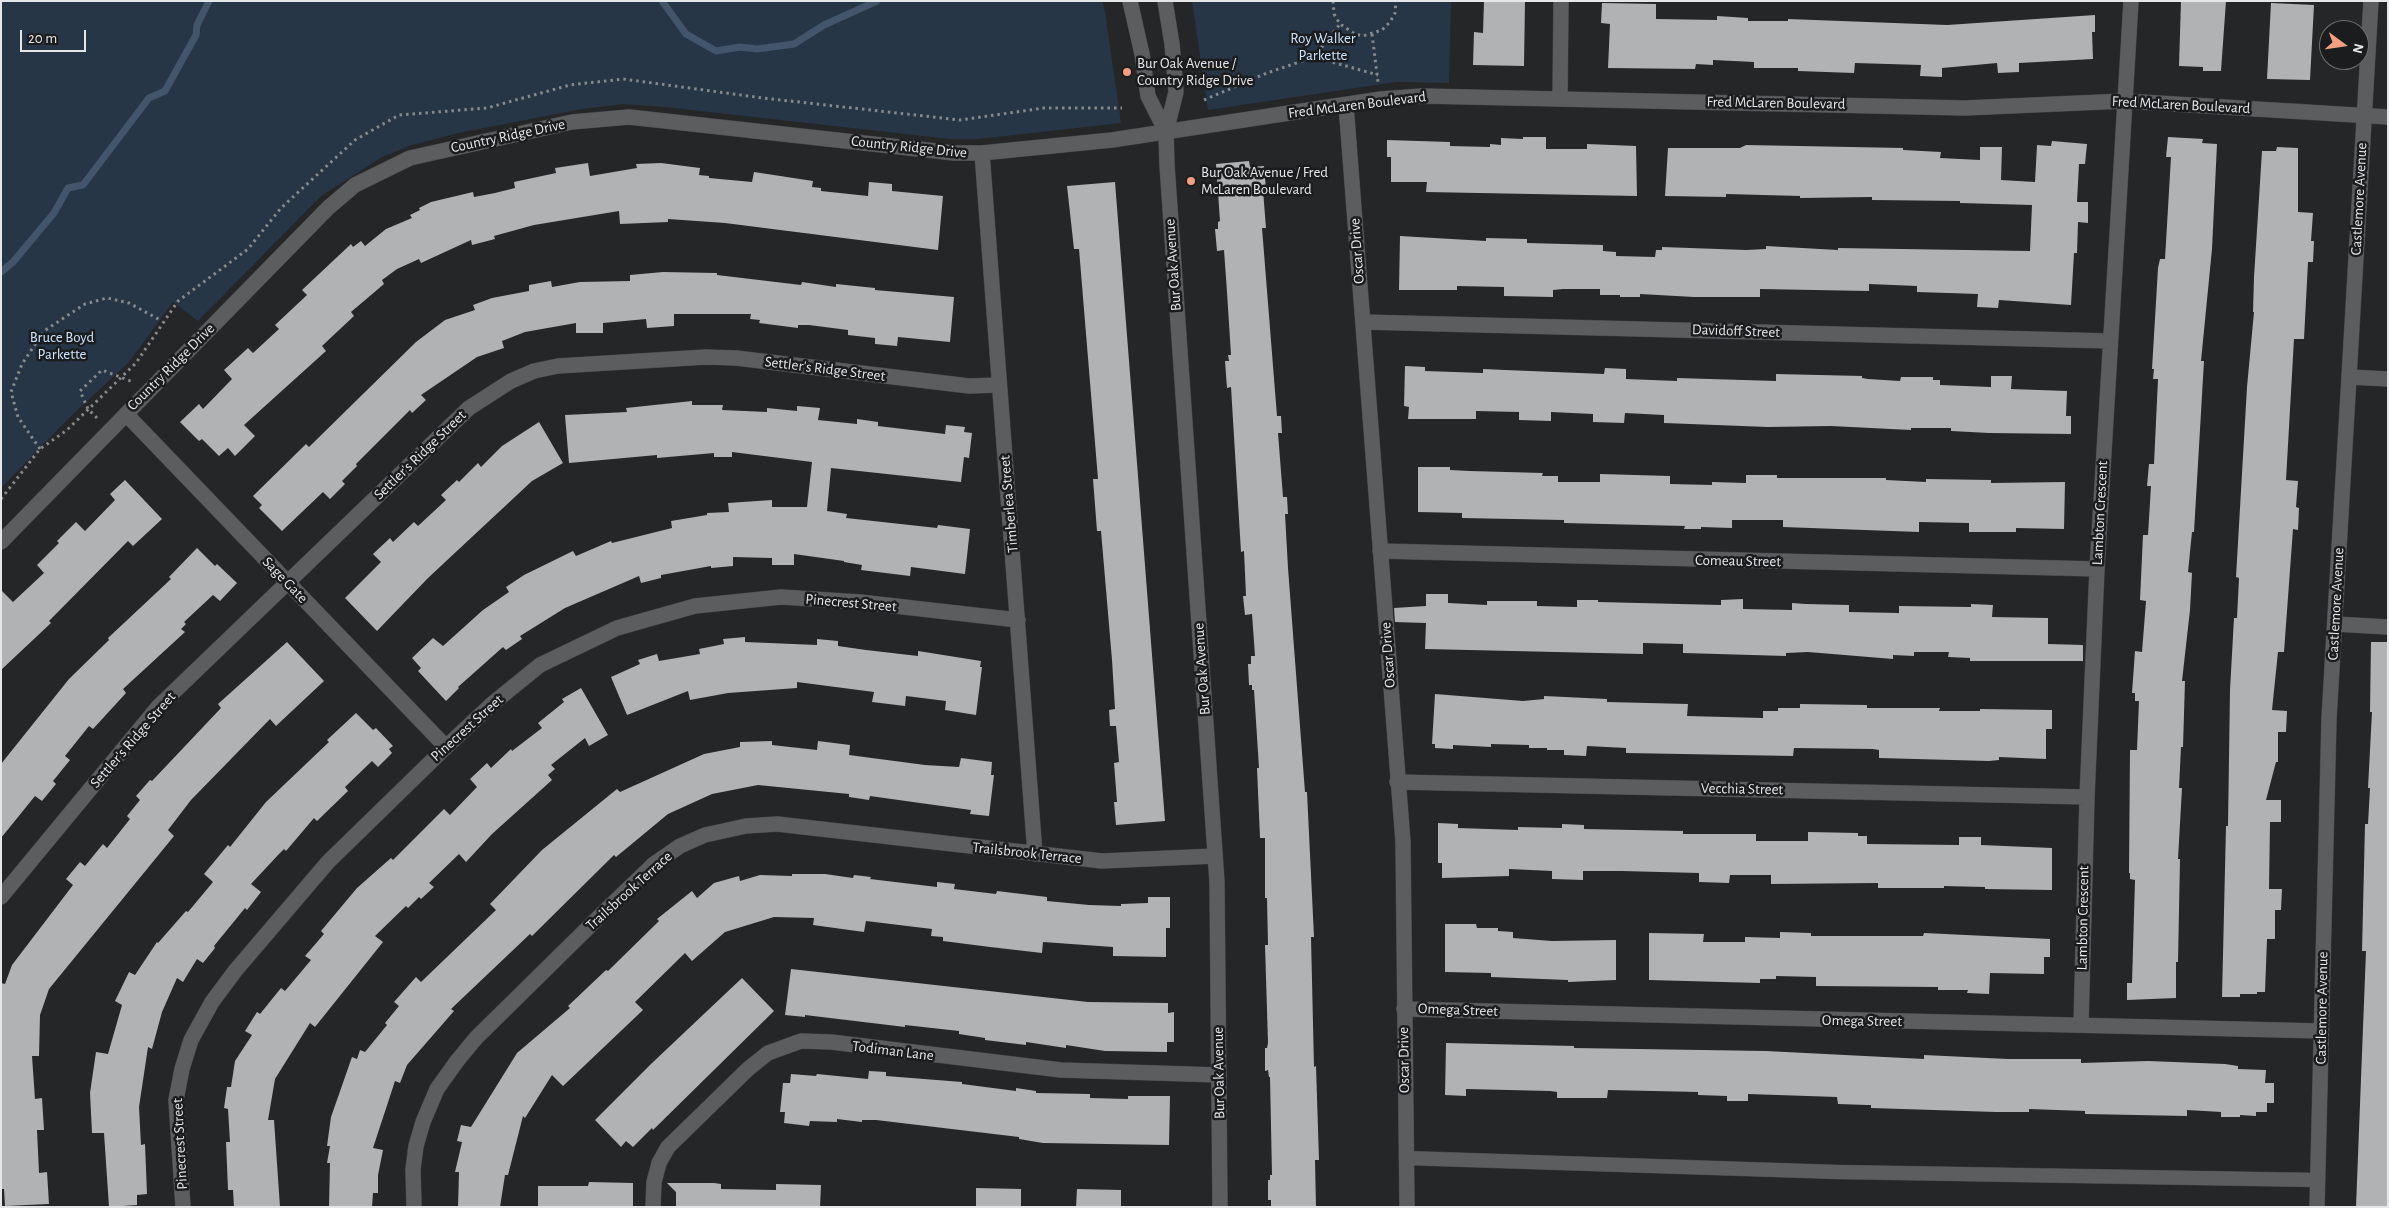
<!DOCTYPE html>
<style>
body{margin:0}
#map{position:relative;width:2389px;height:1208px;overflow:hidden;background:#242628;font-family:"Alegreya Sans",sans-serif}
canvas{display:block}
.frame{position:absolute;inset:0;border:2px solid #e5e6e8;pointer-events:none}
.north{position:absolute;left:2319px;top:20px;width:50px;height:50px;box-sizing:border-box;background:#1b1c1e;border:1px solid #6c6d6f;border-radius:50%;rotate:104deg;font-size:14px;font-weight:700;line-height:20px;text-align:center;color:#e5e6e8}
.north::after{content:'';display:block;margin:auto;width:18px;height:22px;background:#f2a081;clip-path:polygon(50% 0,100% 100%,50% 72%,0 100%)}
.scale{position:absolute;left:20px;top:30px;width:66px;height:22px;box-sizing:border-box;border:2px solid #e5e6e8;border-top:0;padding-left:6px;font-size:15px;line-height:18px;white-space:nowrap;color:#e5e6e8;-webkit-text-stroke:4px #1b1c1e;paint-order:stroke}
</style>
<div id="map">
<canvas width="2389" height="1208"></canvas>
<div class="frame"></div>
<div class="north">N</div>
<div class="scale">20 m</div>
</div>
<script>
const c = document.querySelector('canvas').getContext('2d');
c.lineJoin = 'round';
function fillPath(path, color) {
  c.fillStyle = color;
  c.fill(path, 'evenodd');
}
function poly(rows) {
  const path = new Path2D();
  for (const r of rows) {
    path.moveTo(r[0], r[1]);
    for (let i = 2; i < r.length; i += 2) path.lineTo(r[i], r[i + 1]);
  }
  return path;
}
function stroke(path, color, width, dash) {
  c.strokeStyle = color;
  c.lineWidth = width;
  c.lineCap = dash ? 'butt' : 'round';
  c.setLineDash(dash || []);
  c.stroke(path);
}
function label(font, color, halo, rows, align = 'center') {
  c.font = font + ' "Alegreya Sans",sans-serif';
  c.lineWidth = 5;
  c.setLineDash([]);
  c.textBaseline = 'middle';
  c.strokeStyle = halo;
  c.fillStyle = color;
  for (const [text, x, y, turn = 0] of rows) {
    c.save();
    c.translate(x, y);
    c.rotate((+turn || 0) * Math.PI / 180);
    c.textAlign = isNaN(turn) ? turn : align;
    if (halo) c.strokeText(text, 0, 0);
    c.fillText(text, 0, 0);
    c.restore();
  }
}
fillPath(poly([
 [1,1,1102,1,1105,12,1121,123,978,139,950,139,665,107,622,104,582,109,458,133,412,145,382,157,321,196,198,321,173,302,129,362,70,417,1,488],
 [1192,1,1451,1,1449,83,1396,82,1208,110]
]), '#273647');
stroke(poly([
 [662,1,686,34,716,51,740,47,757,49,794,44,824,25,877,1],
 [1,272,13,262,54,213,68,188,83,185,149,98,165,91,196,35,197,25,209,1]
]), '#42556b', 7);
fillPath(poly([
 [1484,1,1525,1,1524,66,1473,65,1474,32,1483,33],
 [2181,1,2226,1,2221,71,2203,71,2203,67,2179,66],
 [1602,3,1656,4,1656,19,1717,20,1717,16,1748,18,1748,21,1788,21,1788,19,1947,25,2095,15,2095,32,2092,32,2093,59,2019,63,2019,72,1998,73,1997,63,1942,68,1942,77,1920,76,1921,65,1855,63,1854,73,1798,71,1798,68,1754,68,1754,62,1713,60,1713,65,1696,64,1695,69,1608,68,1610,24,1601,23],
 [2271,3,2314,5,2310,80,2267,79],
 [1523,137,1546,137,1546,149,1587,149,1587,144,1636,146,1637,196,1426,192,1427,182,1391,182,1391,157,1387,157,1387,140,1450,142,1450,146,1490,147,1490,144,1501,145,1501,138,1523,139],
 [2168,137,2203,139,2202,143,2217,144,2212,249,2201,361,2204,361,2194,532,2192,532,2188,572,2192,573,2190,610,2182,681,2185,681,2183,747,2181,747,2179,788,2182,788,2178,859,2180,859,2178,962,2176,962,2176,998,2127,1000,2127,983,2132,983,2135,880,2130,879,2130,873,2129,873,2130,750,2137,750,2139,701,2135,701,2135,693,2132,693,2135,651,2142,652,2146,601,2140,600,2143,535,2148,535,2151,486,2147,486,2149,464,2154,464,2158,379,2153,379,2154,369,2152,369,2158,268,2160,259,2165,259,2171,157,2166,157],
 [2052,141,2087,144,2085,164,2079,164,2077,202,2088,202,2088,223,2078,222,2077,253,2074,253,2071,305,1999,300,1998,308,1977,307,1978,294,1917,292,1917,286,1869,284,1869,291,1760,289,1760,297,1694,297,1640,294,1640,297,1620,297,1620,295,1600,295,1600,289,1563,289,1553,290,1553,297,1504,296,1504,287,1457,286,1457,290,1399,290,1400,236,1486,241,1486,238,1527,239,1527,243,1603,245,1603,251,1616,252,1616,256,1655,257,1656,250,1662,250,1662,247,1746,250,1766,249,1766,246,1838,250,1838,248,2030,251,2032,205,1960,203,1960,201,1872,200,1872,197,1800,198,1800,196,1726,194,1726,197,1665,196,1668,148,1740,148,1746,145,1903,148,1903,150,1941,152,1940,158,1980,160,1980,147,2002,147,2001,180,2035,182,2037,145,2051,146],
 [2277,147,2298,148,2298,212,2313,213,2311,241,2314,241,2313,262,2308,262,2304,339,2294,339,2286,480,2298,481,2296,507,2299,508,2298,530,2293,529,2284,652,2278,652,2272,710,2287,711,2286,732,2278,732,2278,762,2276,762,2266,800,2281,800,2281,822,2270,822,2269,889,2282,889,2281,910,2275,910,2275,939,2267,939,2265,992,2257,992,2257,994,2240,994,2240,997,2222,997,2226,826,2228,826,2230,690,2234,618,2237,618,2239,578,2236,577,2247,387,2254,312,2253,312,2254,277,2262,151,2276,151],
 [1249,161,1250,167,1264,166,1266,190,1263,190,1266,228,1262,228,1277,416,1281,416,1282,433,1278,433,1283,497,1287,497,1288,514,1285,514,1288,568,1305,792,1307,792,1314,937,1311,937,1314,1067,1316,1066,1319,1160,1315,1160,1316,1207,1271,1207,1271,1200,1268,1200,1268,1180,1270,1180,1270,1175,1272,1175,1270,1077,1269,1077,1268,1070,1265,1071,1265,1048,1267,1048,1268,1043,1265,945,1268,945,1267,898,1265,898,1265,838,1260,838,1257,768,1259,768,1254,690,1252,690,1252,685,1249,685,1248,664,1251,664,1251,656,1255,656,1252,614,1245,615,1243,596,1246,596,1244,551,1241,552,1231,387,1227,388,1225,361,1229,361,1228,355,1231,355,1227,292,1224,250,1217,251,1215,229,1218,229,1218,222,1220,221,1216,164],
 [588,163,590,176,637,168,636,164,661,163,700,168,699,175,709,176,709,178,752,182,754,172,813,181,812,187,821,188,821,191,868,196,869,182,892,184,892,191,943,196,938,250,725,223,668,219,668,222,620,224,619,211,534,225,494,236,495,239,472,245,471,240,421,263,419,259,397,269,382,280,384,284,351,312,354,316,322,346,326,351,244,425,255,436,235,456,228,448,219,456,202,439,199,441,180,422,199,404,203,409,232,379,224,370,248,348,253,353,279,329,275,325,307,295,302,290,351,244,353,247,361,241,365,246,386,229,412,218,410,215,420,210,419,208,431,202,473,192,474,197,495,193,515,188,514,182,556,173,555,168],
 [1115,182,1165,821,1116,825,1114,802,1117,802,1114,763,1119,762,1116,726,1110,726,1109,710,1115,709,1112,660,1101,531,1097,531,1093,479,1098,479,1079,249,1074,249,1067,186],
 [663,272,717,273,717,275,801,285,802,282,836,287,836,284,875,288,875,290,954,297,950,342,898,337,897,346,875,344,875,338,848,335,848,330,809,325,798,325,798,328,759,323,760,320,750,319,751,314,674,314,674,326,647,328,646,319,603,323,603,333,576,333,576,323,525,332,502,341,504,348,477,357,421,395,426,400,412,413,410,410,356,464,357,466,342,481,345,484,330,499,323,492,282,531,259,508,262,505,253,496,306,444,309,447,416,342,445,320,475,310,473,305,492,298,529,291,529,285,551,281,552,287,580,282,630,281,630,275],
 [1405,366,1425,367,1425,371,1483,373,1483,369,1505,370,1604,374,1605,368,1626,369,1626,379,1677,381,1677,378,1776,381,1776,374,1862,376,1862,378,1868,379,1900,381,1901,377,1933,377,1933,380,1940,380,1940,385,1991,387,1991,376,2012,376,2011,389,2067,391,2066,416,2071,416,2071,434,1989,433,1951,431,1951,428,1911,428,1911,430,1831,426,1768,427,1664,423,1664,415,1625,413,1624,423,1593,422,1593,414,1551,412,1551,421,1519,420,1519,412,1476,411,1476,419,1408,419,1409,407,1404,406],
 [692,401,692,405,723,405,722,410,767,412,767,408,797,411,797,406,820,408,818,420,857,424,857,419,878,422,878,426,945,434,946,425,965,427,964,432,972,433,969,458,964,457,961,482,831,468,827,511,847,514,846,518,937,528,938,525,970,529,965,574,911,567,910,576,861,570,862,565,844,562,844,561,794,554,794,565,772,565,772,558,733,557,733,566,711,568,711,566,661,575,661,578,641,583,639,576,565,608,520,636,522,639,506,650,503,647,458,687,459,688,446,701,418,671,421,668,412,658,433,638,443,646,483,610,509,592,506,587,524,575,573,551,576,556,611,541,612,543,672,528,671,521,707,515,707,513,729,512,728,503,772,500,772,507,807,507,812,462,732,452,732,457,714,457,714,453,657,458,657,455,569,463,565,415,627,412,626,408],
 [539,422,563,463,532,481,428,578,377,631,345,598,381,562,373,554,390,538,393,542,414,522,418,526,446,500,441,495,457,480,459,482,478,463,481,467,502,446],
 [1418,467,1450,467,1450,470,1470,471,1543,473,1542,476,1558,476,1558,482,1600,482,1600,474,1670,476,1670,484,1712,485,1712,482,1746,483,1746,475,1777,475,1777,478,1886,478,1886,480,1926,482,1926,479,1991,480,1991,483,2065,482,2064,529,2016,528,2016,532,1969,532,1969,523,1919,522,1919,532,1783,527,1783,520,1732,520,1732,528,1701,527,1701,529,1684,529,1685,526,1564,523,1564,520,1462,518,1462,513,1418,512],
 [125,480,162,519,133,546,128,541,49,621,51,623,1,670,1,590,13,602,44,573,37,565,59,543,57,541,76,522,85,531,115,500,110,494],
 [197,548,215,566,217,564,237,583,220,601,213,595,184,622,186,624,181,629,185,632,123,689,126,693,93,729,89,726,65,756,70,760,53,781,56,784,42,801,35,796,1,838,1,764,69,679,109,640,108,638,171,579,169,577],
 [1426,594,1448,594,1448,603,1487,605,1487,601,1537,601,1537,606,1577,607,1577,600,1598,600,1598,602,1721,605,1721,600,1743,599,1743,609,1792,610,1792,603,1806,604,1849,605,1849,612,1899,613,1899,606,1971,607,1971,604,1993,605,1992,617,2048,618,2048,644,2083,645,2083,661,1970,661,1970,658,1948,657,1949,652,1914,652,1914,656,1893,655,1893,659,1808,652,1786,653,1786,656,1683,653,1683,644,1643,643,1643,654,1425,649,1426,623,1395,622,1394,608,1426,606],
 [745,637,745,642,817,645,817,639,838,641,838,646,866,650,918,656,918,651,981,661,980,667,982,667,976,715,945,710,946,701,906,696,905,706,872,702,874,692,797,682,797,688,728,693,690,700,688,691,627,715,611,677,640,664,638,660,657,654,659,661,700,654,699,649,724,644,723,639],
 [287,642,324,681,276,726,270,719,191,800,168,830,174,836,49,989,40,1015,39,1056,32,1056,35,1099,42,1098,44,1130,37,1130,39,1173,47,1172,49,1204,5,1206,4,1189,1,1189,1,983,5,984,12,965,73,885,66,879,80,862,85,866,103,844,107,848,130,819,127,816,140,800,136,796,150,780,152,781,221,708,218,704],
 [2371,642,2388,642,2388,1207,2356,1207,2366,951,2362,951,2365,824,2368,824,2370,788,2368,788,2372,712,2370,712],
 [581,688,608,735,589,746,585,738,551,765,555,769,548,775,552,780,492,834,466,862,459,854,429,883,434,887,421,899,419,897,408,908,406,906,375,936,383,942,315,1027,310,1023,275,1079,268,1120,274,1120,280,1207,234,1207,233,1190,228,1190,226,1142,230,1142,228,1109,224,1108,227,1087,231,1087,235,1061,252,1035,245,1031,257,1012,260,1014,281,988,285,991,311,960,305,956,324,934,321,931,357,888,391,858,393,860,444,809,450,815,477,787,470,779,487,763,491,768,511,749,512,751,542,728,538,723,564,702,562,699],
 [1435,694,1523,701,1544,699,1544,696,1607,699,1607,702,1688,704,1687,716,1763,718,1763,711,1778,711,1778,708,1800,708,1800,704,1867,705,1867,708,1940,708,1939,711,1980,711,1980,709,2052,710,2052,729,2046,729,2046,759,1999,757,1999,760,1989,761,1879,758,1879,750,1873,749,1794,748,1793,756,1626,753,1626,748,1587,746,1586,756,1564,755,1564,750,1547,750,1547,748,1529,748,1529,745,1491,744,1491,747,1453,745,1453,749,1435,748,1435,744,1432,744],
 [356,713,373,730,376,728,393,746,389,749,392,753,378,767,372,761,345,787,348,791,317,821,314,818,286,851,284,849,279,854,251,884,261,892,247,910,245,908,214,946,215,948,203,963,197,959,183,982,177,978,162,1012,152,1049,148,1047,139,1107,141,1145,145,1144,147,1194,137,1195,137,1205,109,1207,104,1133,92,1133,90,1093,96,1052,108,1054,122,1005,115,1001,129,972,135,975,157,942,158,943,186,911,188,912,213,882,204,874,228,845,230,847,266,802,329,742,327,740],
 [772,741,772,745,817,750,818,741,850,745,849,755,925,765,959,767,961,758,992,762,991,775,994,775,989,816,970,814,971,810,920,803,870,796,869,800,849,797,849,794,758,785,712,794,668,814,616,857,614,855,532,936,530,934,451,1009,454,1011,407,1065,400,1083,395,1081,373,1148,383,1150,378,1175,378,1193,373,1193,372,1207,329,1207,330,1163,327,1163,330,1146,327,1146,331,1117,352,1057,357,1059,360,1050,365,1052,387,1025,385,1023,399,1006,394,1002,416,977,421,982,496,910,490,904,542,850,617,789,620,792,704,754,740,747,740,742],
 [1438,823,1458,824,1458,828,1518,830,1518,827,1562,828,1562,824,1584,825,1584,829,1683,831,1683,834,1756,834,1756,841,1808,841,1808,832,1858,833,1858,836,1867,836,1867,844,1959,845,1959,837,1981,837,1981,845,2052,848,2052,890,1985,889,1985,887,1944,886,1944,888,1878,888,1878,883,1771,884,1771,875,1730,875,1729,883,1699,882,1699,873,1622,871,1583,871,1583,880,1552,879,1552,871,1509,869,1509,876,1442,878,1442,863,1438,863],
 [792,874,825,874,853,878,854,875,871,877,870,879,937,887,937,882,955,884,954,889,996,894,997,891,1047,897,1047,901,1089,905,1121,906,1121,904,1148,903,1148,897,1170,897,1170,928,1166,928,1166,957,1113,956,1113,947,1043,942,1042,953,990,947,943,941,943,937,931,936,932,929,866,921,864,932,813,925,814,918,774,917,725,932,692,961,685,953,635,1002,643,1010,563,1086,552,1075,525,1118,523,1116,508,1175,505,1175,500,1207,458,1207,459,1172,455,1172,462,1142,457,1141,461,1125,471,1127,517,1053,570,1008,568,1006,606,970,608,971,659,921,657,919,692,891,697,898,714,883,739,876,740,881,760,875,792,876],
 [1445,924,1476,924,1477,928,1498,928,1498,931,1513,932,1513,938,1552,941,1616,940,1616,980,1568,982,1568,980,1491,977,1491,973,1445,972],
 [1780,932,1811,933,1811,936,1923,936,1924,933,2050,939,2050,957,2044,957,2044,974,1990,973,1989,994,1967,993,1968,990,1938,990,1938,987,1816,986,1816,977,1776,976,1776,979,1760,979,1760,983,1649,980,1649,933,1704,934,1703,942,1745,942,1745,937,1780,938],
 [791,969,1088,1002,1168,1003,1168,1013,1174,1012,1174,1042,1167,1042,1167,1052,1105,1051,1066,1045,1066,1048,1026,1042,1026,1045,985,1040,985,1038,959,1034,959,1031,905,1025,905,1027,805,1015,805,1017,785,1015],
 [742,978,774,1011,653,1130,652,1128,633,1147,626,1141,621,1147,595,1120,651,1064],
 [1446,1043,1574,1046,1574,1048,1766,1051,1924,1059,1924,1055,2008,1059,2081,1059,2081,1063,2148,1061,2225,1064,2238,1066,2238,1069,2266,1070,2265,1083,2274,1083,2274,1103,2267,1103,2267,1112,2256,1112,2256,1116,2240,1115,2240,1117,2221,1117,2221,1112,2187,1110,2187,1116,2085,1114,2085,1111,2029,1109,2029,1112,1996,1112,1871,1108,1871,1105,1867,1105,1838,1104,1837,1097,1748,1094,1748,1101,1727,1101,1727,1096,1698,1095,1698,1092,1608,1090,1607,1098,1557,1098,1557,1092,1550,1091,1466,1089,1466,1096,1445,1095],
 [869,1071,886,1072,886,1076,962,1082,962,1084,1016,1091,1016,1088,1036,1091,1036,1093,1090,1094,1090,1098,1128,1099,1128,1096,1170,1096,1169,1145,1043,1143,1019,1139,1019,1137,876,1120,862,1120,862,1122,837,1119,837,1122,810,1121,809,1126,784,1123,785,1112,780,1112,783,1083,790,1083,791,1074,816,1076,817,1074,868,1079],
 [589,1182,633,1183,633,1207,538,1207,538,1186,588,1186],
 [667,1183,714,1183,721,1184,721,1189,776,1190,776,1184,821,1185,820,1207,676,1207,676,1192],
 [976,1188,1021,1189,1021,1207,976,1207],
 [1077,1189,1121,1190,1121,1207,1076,1207]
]), '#b0b2b4');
const lane = poly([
 [1406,1158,1838,1172,2317,1180]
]);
const street = poly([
 [1560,98,1561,1],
 [1346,105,1403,842,1407,1207],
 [982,153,1035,854],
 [1363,322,2110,341],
 [2349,377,2388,379],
 [126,414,446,747],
 [1,542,328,208,355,185,410,158,572,122,629,117,954,153,982,153,1112,140,1381,99,1422,96,1965,108,2125,101,2388,117],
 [1380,551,2097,569],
 [2335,624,2388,627],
 [1397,782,2087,797],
 [1,897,158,707,469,408,511,381,534,371,558,366,706,357,736,358,969,386,999,385],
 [1404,1009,2321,1031],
 [2081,1025,2087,797,2097,569,2131,1],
 [183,1207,176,1100,182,1069,191,1040,212,1002,235,971,328,862,446,747,492,704,540,665,617,628,695,606,781,597,860,602,1018,620],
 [414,1207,413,1169,416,1146,423,1122,437,1089,457,1061,476,1038,605,911,654,864,680,846,705,835,746,826,777,824,1102,861,1215,856],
 [653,1207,654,1182,659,1163,668,1147,748,1069,768,1053,801,1041,831,1042,1061,1070,1219,1075]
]);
const secondary = poly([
 [1130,1,1142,54,1148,96,1166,132],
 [1165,1,1172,44,1176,92,1166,132,1167,165,1217,882,1220,1207],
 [2317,1207,2329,719,2371,1]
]);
stroke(lane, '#424345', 15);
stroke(street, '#424345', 16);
stroke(secondary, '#424345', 16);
stroke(poly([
 [1333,1,1334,14,1340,24,1355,34,1363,36,1382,30,1390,22,1395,13,1396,1],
 [1372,34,1378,82],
 [1314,57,1378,75],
 [1204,100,1267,73,1314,57,1340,24],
 [97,418,88,409,80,391,102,370,133,382],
 [40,449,18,417,11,392,22,364,44,331,85,304,107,298,129,303,162,321],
 [1,499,40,449,67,430,136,363,178,301,248,249,281,208,355,140,399,115,487,108,570,85,623,79,763,98,960,120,1044,108,1122,108]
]), '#87898b', 3, [2.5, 4]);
stroke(lane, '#5b5d5f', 14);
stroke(street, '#5b5d5f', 15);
stroke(secondary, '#5b5d5f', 15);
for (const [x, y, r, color] of [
 [1127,72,5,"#f2a081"],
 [1191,181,5,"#f2a081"]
]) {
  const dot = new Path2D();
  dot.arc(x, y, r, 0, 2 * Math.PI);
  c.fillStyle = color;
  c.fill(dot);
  stroke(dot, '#1b1c1e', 2);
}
label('15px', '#cce4fe', '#1b1c1e', [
 ["Roy Walker",1323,38],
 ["Parkette",1323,55],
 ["Bruce Boyd",62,337],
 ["Parkette",62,354]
]);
label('15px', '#e5e6e8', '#1b1c1e', [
 ["Bur Oak Avenue /",1137,63],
 ["Country Ridge Drive",1137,80],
 ["Bur Oak Avenue / Fred",1201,172],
 ["McLaren Boulevard",1201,189]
], 'left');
label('15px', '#e5e6e8', '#1b1c1e', [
 ["Fred McLaren Boulevard",1776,103,1],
 ["Fred McLaren Boulevard",1357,105,-7],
 ["Fred McLaren Boulevard",2181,105,3],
 ["Country Ridge Drive",508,136,-12],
 ["Country Ridge Drive",909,147,6],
 ["Castlemore Avenue",2359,199,-87],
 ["Oscar Drive",1357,251,-94],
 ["Bur Oak Avenue",1173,265,-94],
 ["Davidoff Street",1736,331,2],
 ["Country Ridge Drive",171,367,-45],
 ["Settler's Ridge Street",825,369,7],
 ["Settler's Ridge Street",420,455,-44],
 ["Timberlea Street",1009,504,-95],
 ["Lambton Crescent",2100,513,-87],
 ["Comeau Street",1738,561,1],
 ["Sage Gate",285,580,46],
 ["Pinecrest Street",851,603,5],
 ["Castlemore Avenue",2336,604,-87],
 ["Oscar Drive",1388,655,-94],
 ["Bur Oak Avenue",1202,669,-94],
 ["Pinecrest Street",467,728,-42],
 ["Settler's Ridge Street",133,740,-49],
 ["Vecchia Street",1742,789,1],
 ["Trailsbrook Terrace",1027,853,6],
 ["Trailsbrook Terrace",629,891,-42],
 ["Lambton Crescent",2083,918,-89],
 ["Castlemore Avenue",2322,1008,-89],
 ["Omega Street",1458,1010,2],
 ["Omega Street",1862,1021,1],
 ["Todiman Lane",893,1051,7],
 ["Oscar Drive",1404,1060,-91],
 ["Bur Oak Avenue",1219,1073,-91],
 ["Pinecrest Street",180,1144,-93]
]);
</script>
